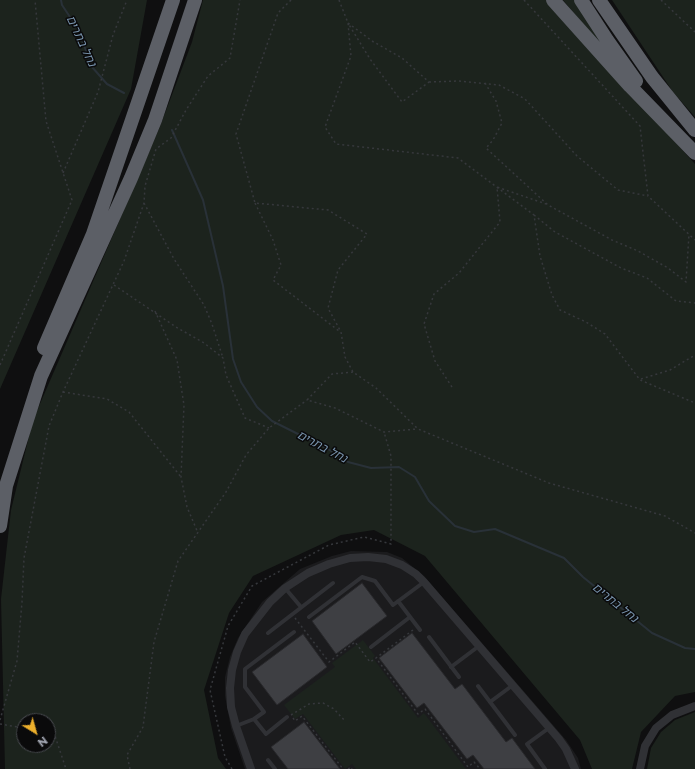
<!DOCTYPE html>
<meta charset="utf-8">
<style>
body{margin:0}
#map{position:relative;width:695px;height:769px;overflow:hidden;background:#0f0f10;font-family:Montserrat,sans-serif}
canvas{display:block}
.north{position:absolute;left:16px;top:713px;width:40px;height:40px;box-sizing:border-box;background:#0a0a0b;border:1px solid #46484d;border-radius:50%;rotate:143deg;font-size:11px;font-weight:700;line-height:16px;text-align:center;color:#a1a5b1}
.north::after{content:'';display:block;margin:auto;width:14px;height:18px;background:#ecaf2c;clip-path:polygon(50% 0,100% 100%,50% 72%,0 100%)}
</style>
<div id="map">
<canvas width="695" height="769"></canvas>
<div class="north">N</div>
</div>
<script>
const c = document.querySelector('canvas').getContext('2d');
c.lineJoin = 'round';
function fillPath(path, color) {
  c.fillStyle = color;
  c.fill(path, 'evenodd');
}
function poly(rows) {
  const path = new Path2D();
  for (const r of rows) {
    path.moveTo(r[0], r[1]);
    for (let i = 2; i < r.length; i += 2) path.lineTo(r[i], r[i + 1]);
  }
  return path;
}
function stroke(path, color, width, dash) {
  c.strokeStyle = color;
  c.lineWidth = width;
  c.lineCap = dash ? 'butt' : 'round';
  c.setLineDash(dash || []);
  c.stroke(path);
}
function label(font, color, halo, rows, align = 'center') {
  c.font = font + ' Montserrat,"Noto Sans Hebrew",sans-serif';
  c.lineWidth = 3;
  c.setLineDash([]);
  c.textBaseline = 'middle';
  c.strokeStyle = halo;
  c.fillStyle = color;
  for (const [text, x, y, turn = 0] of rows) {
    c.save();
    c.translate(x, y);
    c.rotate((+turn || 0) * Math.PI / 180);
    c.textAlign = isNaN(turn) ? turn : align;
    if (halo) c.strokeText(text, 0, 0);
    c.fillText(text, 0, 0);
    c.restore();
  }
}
fillPath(poly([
 [351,551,387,552,402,558,424,576,566,740,578,758,581,769,245,769,231,728,225,696,225,677,230,657,238,638,262,602,300,569,332,556]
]), '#1b1b1d');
fillPath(poly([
 [0,0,147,0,131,89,0,389],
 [203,0,547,0,695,164,695,692,675,696,641,732,632,769,592,769,580,740,425,556,374,530,341,535,253,576,229,613,204,690,218,758,226,769,5,769,1,599,11,510,33,420,159,129,192,42],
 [24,721,48,721,48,745,24,745],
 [563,0,574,0,613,60],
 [612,0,695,0,695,117,673,92],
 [363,640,375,656,373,658,418,718,424,713,466,769,356,769,352,764,345,769,303,714,295,719,284,705,335,667,332,663],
 [695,712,695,769,647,769,651,748,661,732,675,720]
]), '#1c231d');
stroke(poly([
 [61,0,62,5,78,29,92,67,107,84,124,93],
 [172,130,203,200,223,286,233,359,241,382,257,407,272,421,328,449,348,462,371,468,399,467,415,477,429,501,455,526,474,532,495,529,564,558,583,577,652,633,685,648,695,649]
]), '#293138', 2);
const building = poly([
 [362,583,387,616,336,654,312,621,362,583],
 [412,633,455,689,462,684,506,742,512,738,535,769,484,769,473,755,467,759,424,703,417,708,379,658,412,633],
 [303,634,327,667,277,705,252,672,303,634],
 [304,722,340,769,288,769,271,747,304,722]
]);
fillPath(building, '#3e3f43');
stroke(building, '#29292c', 1);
stroke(poly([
 [291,0,278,13,236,134,255,203,328,210,367,234,338,270,328,308,341,332,345,357,353,372,376,388,418,429,549,483,665,516,695,533],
 [339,0,348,23,351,56,325,127,336,144,458,158,534,215,540,256,552,295,560,310,586,322,605,334,640,380,695,403],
 [524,0,640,126,648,196,695,240],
 [661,0,695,32],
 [348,23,372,41,402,58,429,82,402,102,370,59,348,23],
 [429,82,458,81,499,85,525,99,577,156,618,190,648,196],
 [485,83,496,101,502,123,493,140,486,148,548,205,612,240,638,251,668,268,686,282,689,234],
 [63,173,98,92,113,35,127,0],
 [144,203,174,259,204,305,212,324,223,358],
 [255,203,273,240,281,265,273,280,339,331],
 [534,215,555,232,621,268,647,278,676,301,695,303],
 [114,285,176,327,204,343,223,358,226,375,245,418,269,428],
 [155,311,177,360,184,405,181,477,187,507,198,533],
 [0,365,72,200,46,121,35,0],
 [353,372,332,374,307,400,335,408,384,432,417,429],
 [641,379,670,370,695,355],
 [452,387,435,361,424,324,434,294,459,273,500,222,497,187,546,204],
 [63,392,107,399,129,412,181,477],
 [295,618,329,662,355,642,370,662,376,658],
 [413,630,376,658,418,714,425,709,468,767,474,762,480,769],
 [291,715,309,704,323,703,334,709,345,721],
 [293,718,295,721,302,716,343,769],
 [0,720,17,661,22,602,24,558,49,426,63,392,124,261,144,203,145,186,156,149,171,138,186,110,208,76,230,58,240,0],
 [0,724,24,728],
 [48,732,54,733,66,769],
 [130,769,127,755,143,727,154,642,178,561,226,492,246,455,269,428,307,400],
 [232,769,225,757,210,690,228,626,252,586,329,545,364,537,391,544,391,456,384,432],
 [348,769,351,767,352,769]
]), '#36383c', 1.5, [2, 3]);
stroke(poly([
 [285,588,301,607],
 [398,601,420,630],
 [309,617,362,577,375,581,393,605,424,582],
 [268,633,333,583],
 [429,637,459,677],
 [371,647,410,617],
 [451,667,479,646],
 [478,686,515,735],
 [490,702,513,685],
 [254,719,266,734,287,717],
 [236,726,254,719,264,712,245,687,245,669,294,632],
 [268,760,275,769],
 [545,769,527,744,549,728]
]), '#303135', 4);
stroke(poly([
 [251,769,236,726,231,707,230,688,232,670,237,652,245,634,270,602,285,588,308,573,329,564,350,558,368,557,386,559,402,565,416,574,424,582,559,739,566,749,575,769],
 [640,769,645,746,656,728,672,715,695,706]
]), '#303135', 8);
stroke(poly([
 [553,0,630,86,695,153],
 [581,0,607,40,636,81],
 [599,0,652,77,695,130],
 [44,348,93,234,173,0],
 [0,526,6,486,41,376,131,178,155,120,195,0]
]), '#5c5f66', 14);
label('italic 12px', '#7893ac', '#0a0a0b', [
 ["נחל בתרים",81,41,65],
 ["נחל בתרים",322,447,28],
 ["נחל בתרים",615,603,39]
]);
</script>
